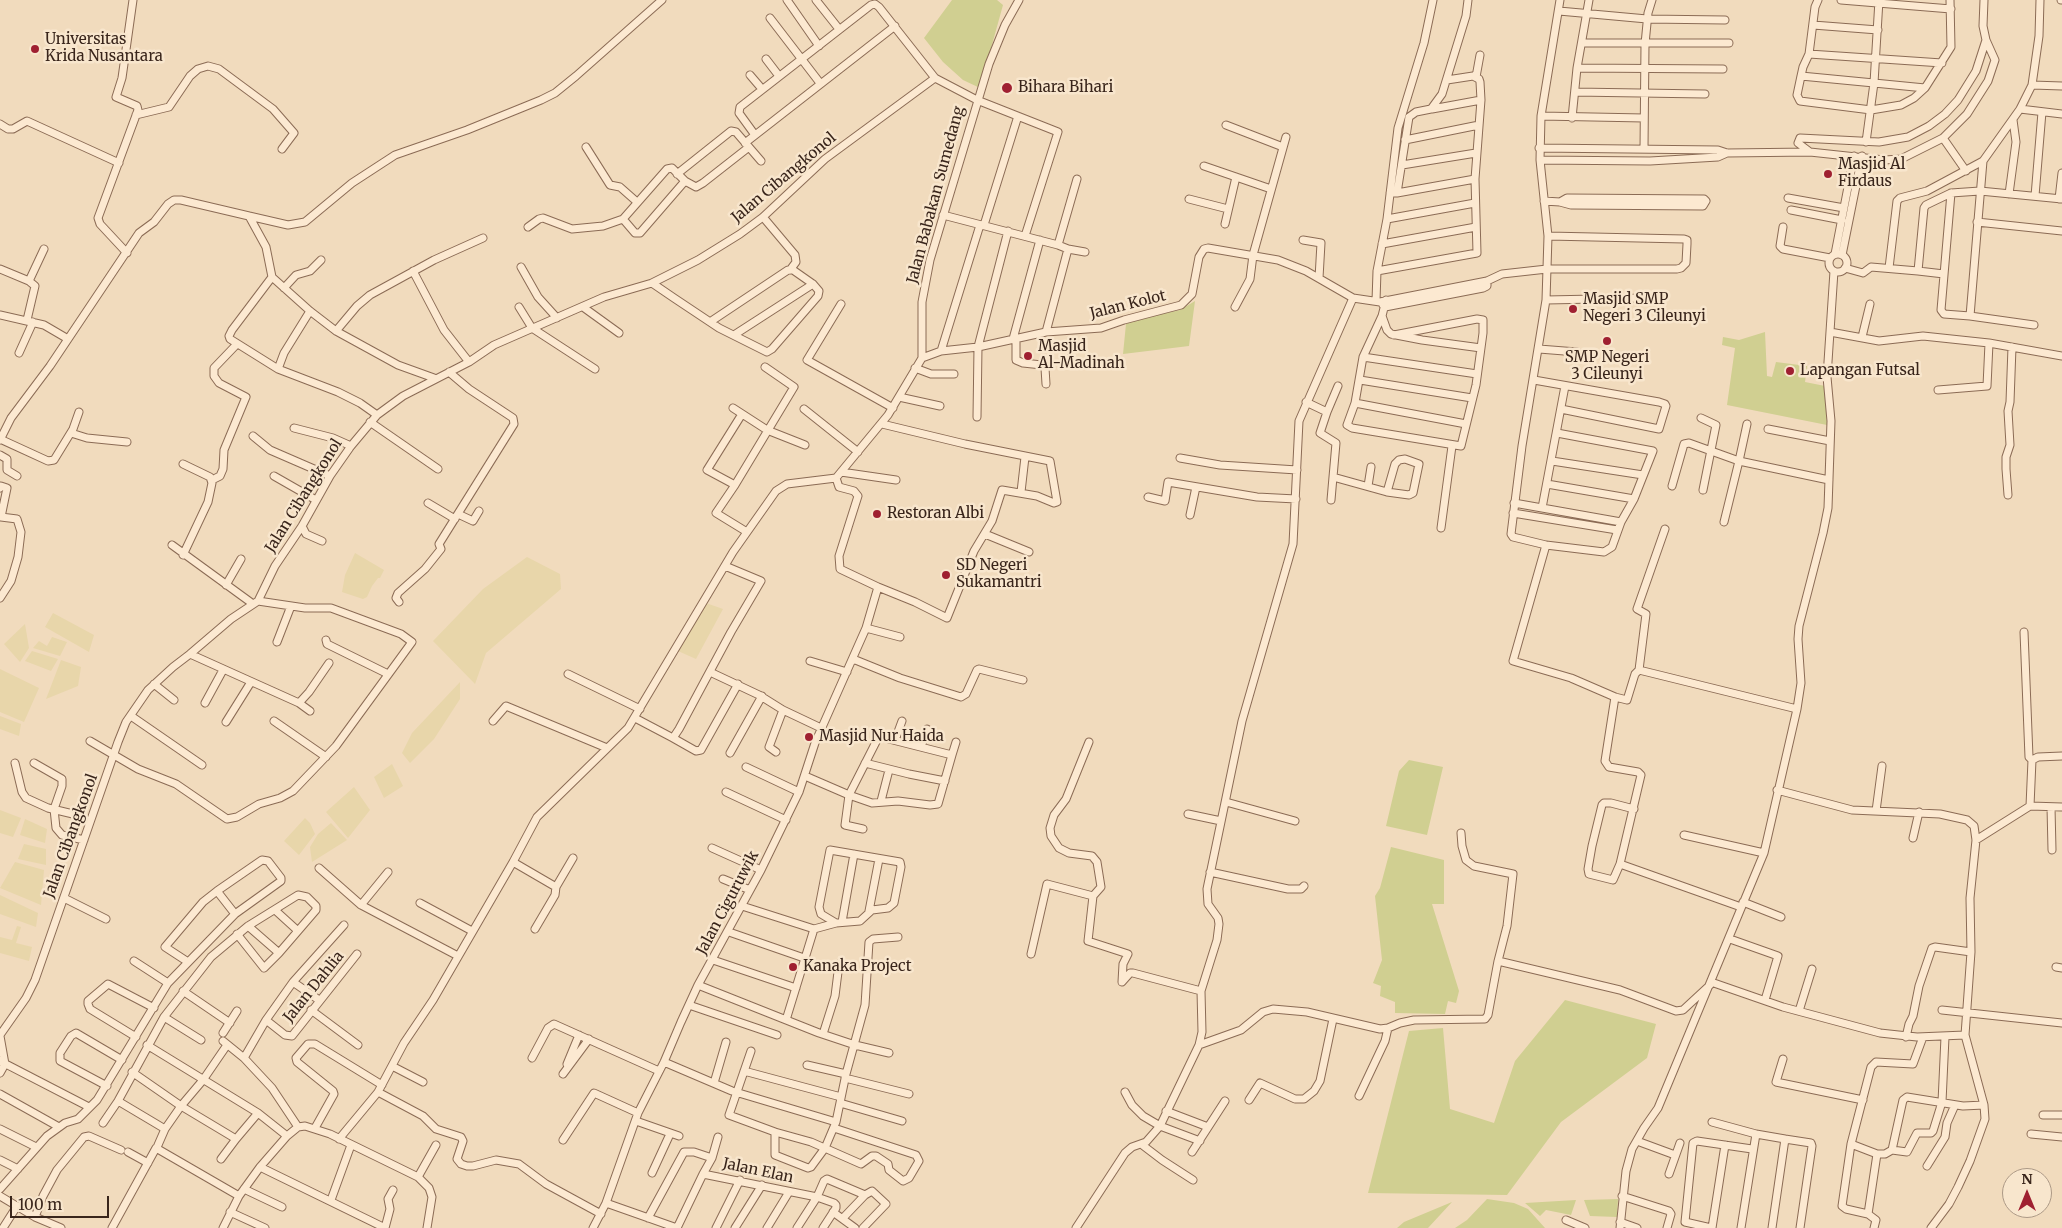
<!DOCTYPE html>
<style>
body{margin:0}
#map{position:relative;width:2062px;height:1228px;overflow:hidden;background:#f1dbbd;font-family:Merriweather,serif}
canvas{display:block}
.north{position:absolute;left:2002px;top:1168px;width:50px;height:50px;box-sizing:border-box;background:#f8e6cd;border:1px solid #ac9986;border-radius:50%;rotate:0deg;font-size:14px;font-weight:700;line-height:20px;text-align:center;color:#39251b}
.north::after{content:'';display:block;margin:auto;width:18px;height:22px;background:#9f2031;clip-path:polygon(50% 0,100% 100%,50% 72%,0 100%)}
.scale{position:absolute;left:10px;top:1196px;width:99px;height:22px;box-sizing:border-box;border:2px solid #39251b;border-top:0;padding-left:6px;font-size:15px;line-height:18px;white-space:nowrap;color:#39251b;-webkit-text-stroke:4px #f8e6cd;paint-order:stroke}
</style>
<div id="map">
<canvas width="2062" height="1228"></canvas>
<div class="north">N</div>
<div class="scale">100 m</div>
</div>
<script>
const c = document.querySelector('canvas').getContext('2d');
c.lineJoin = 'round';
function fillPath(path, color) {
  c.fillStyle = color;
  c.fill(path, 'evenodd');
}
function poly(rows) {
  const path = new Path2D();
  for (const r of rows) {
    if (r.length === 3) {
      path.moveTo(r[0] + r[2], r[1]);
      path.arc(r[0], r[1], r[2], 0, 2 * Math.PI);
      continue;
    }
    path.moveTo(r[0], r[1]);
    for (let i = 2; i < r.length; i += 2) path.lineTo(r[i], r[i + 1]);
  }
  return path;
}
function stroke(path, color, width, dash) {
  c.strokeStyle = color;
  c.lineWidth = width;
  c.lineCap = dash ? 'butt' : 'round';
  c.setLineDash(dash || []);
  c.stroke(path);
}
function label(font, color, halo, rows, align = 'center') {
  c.font = font + ' Merriweather,serif';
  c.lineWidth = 5;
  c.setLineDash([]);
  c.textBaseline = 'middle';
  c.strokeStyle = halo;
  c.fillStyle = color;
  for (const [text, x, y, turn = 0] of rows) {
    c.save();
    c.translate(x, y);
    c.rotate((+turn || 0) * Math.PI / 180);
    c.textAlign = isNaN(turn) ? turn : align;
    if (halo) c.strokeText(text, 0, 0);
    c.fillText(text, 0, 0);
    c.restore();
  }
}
fillPath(poly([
 [355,553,384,570,380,578,378,578,372,586,367,597,363,599,342,592,345,575],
 [527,557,560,574,561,589,486,653,475,684,433,641,483,589],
 [706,603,723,609,696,659,678,651],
 [53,613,94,635,89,652,45,627],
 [25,624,29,648,20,662,4,644],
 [52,637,67,642,60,656,33,648,39,641,47,646],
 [32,651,58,659,51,671,25,661],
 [61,660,81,667,78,686,46,699],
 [0,669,39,688,24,722,0,712],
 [460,682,460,699,434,739,410,763,402,753,412,733],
 [0,716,21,724,19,736,0,729],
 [392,764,403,786,384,798,374,777],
 [354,787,370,810,348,838,326,812],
 [0,810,21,818,13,837,0,833],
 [305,818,310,823,315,834,299,855,284,841],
 [25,819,47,829,45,843,20,835],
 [331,823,347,840,312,862,310,847,318,834],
 [24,844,46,849,46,865,18,859],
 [15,862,44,870,41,905,0,888],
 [0,895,38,913,36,927,0,914],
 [17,926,21,927,16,943,32,947,29,961,0,953,0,937,12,940]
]), '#e8d6aa');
fillPath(poly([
 [952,0,997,0,1003,5,980,88,963,80,943,62,924,38],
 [1195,301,1189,346,1123,354,1126,324,1137,319,1180,310],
 [1765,332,1767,376,1772,377,1776,362,1807,366,1805,382,1825,386,1827,425,1727,405,1735,348,1722,345,1723,337,1739,340],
 [1409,760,1443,767,1427,835,1386,826,1399,771],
 [1391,847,1444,860,1444,904,1432,904,1459,991,1456,1003,1448,1001,1445,1014,1395,1013,1395,1002,1380,996,1381,986,1373,983,1382,960,1375,896,1380,888],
 [1565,1000,1656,1024,1647,1058,1561,1122,1507,1195,1368,1193,1409,1031,1443,1028,1450,1109,1494,1123,1515,1061],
 [1487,1199,1514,1203,1528,1209,1545,1228,1455,1228,1467,1220],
 [1618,1199,1617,1217,1590,1216,1584,1200],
 [1576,1200,1571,1215,1546,1210,1540,1216,1525,1203],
 [1452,1202,1428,1228,1397,1228,1404,1222]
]), '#d0cf91');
const street = poly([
 [787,0,819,46],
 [816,0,839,29],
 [1560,0,1541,116,1540,160,1548,236,1546,300,1645,298],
 [1841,0,1951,9],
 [2040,0,2039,36,2032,85,2062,86],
 [2061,0,2062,0],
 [1559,11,1647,19,1725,20],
 [770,18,820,83],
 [1813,25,1878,30],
 [1582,43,1729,43],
 [1809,54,1942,63],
 [766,59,779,76],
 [1577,68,1723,69],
 [750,75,762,89],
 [1801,76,1874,83,1925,88,1914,98,1901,105,1871,110,1800,101,1797,95,1801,76],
 [1801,76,1803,67,1809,54,1815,7,1818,0],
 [1476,77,1480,55],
 [1925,88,1951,47,1950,0],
 [1575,92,1705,94],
 [1432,109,1481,100],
 [2020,109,2062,114],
 [136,115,169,107,190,76,198,69,208,66,219,69,273,109,294,133,282,149],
 [1541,116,1644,118],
 [1572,118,1577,68,1589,0],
 [0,124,8,129,13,129,27,121,119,163],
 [1226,125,1283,147],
 [755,135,739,113,740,107,871,5,875,4,879,7,935,78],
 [1943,138,1966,171],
 [1405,140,1479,125],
 [1866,142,1874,83,1879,0],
 [745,143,895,26],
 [586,147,610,185,620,187,637,202],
 [1539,148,1718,150,1727,153,1810,152,1884,160,1901,159,1943,138,1967,114,1988,81,1995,60,1986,40,1983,26,1984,0],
 [1644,149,1645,44,1648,13,1652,0],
 [1810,152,1798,143,1800,138,1879,142,1908,137,1929,126,1945,114,1958,100,1976,71,1986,40],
 [1540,160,1650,161,1718,157,1727,153],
 [1983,161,1970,316,2034,325],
 [1402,165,1476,153],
 [1204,166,1271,189],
 [677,174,731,131,736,132,761,161],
 [1390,193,1397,193,1409,117,1416,112,1431,109,1442,94,1466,16,1468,0],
 [1397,193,1475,179],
 [2009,194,2016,142,2013,120],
 [2035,196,2042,112],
 [1788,198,1844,208],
 [1189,199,1228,209],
 [2059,199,2062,173],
 [1544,201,1560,202,1571,205,1703,206,1706,201,1704,199,1567,198,1560,202],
 [1791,210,1842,220],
 [943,215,1058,245,1068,249,1085,252],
 [249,216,288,225,305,222,352,183,395,155,467,130,541,100,555,93,576,76,662,0],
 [763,217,795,255,796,262,790,270],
 [623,219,635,233,640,233,685,181],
 [1387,219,1475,203],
 [1977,222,2062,231],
 [1225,224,1236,177],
 [984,225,1018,116],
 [528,227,539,219,543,218,572,229,603,226,623,219,667,169,672,168,685,181,696,187,703,183,749,147],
 [1783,227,1780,246,1783,249,1830,258],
 [1303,240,1321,243,1319,278],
 [1382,244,1476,227],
 [1058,245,1077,179],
 [127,253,100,224,98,218,138,110,137,106,116,97,122,78,133,0],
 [1835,254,1854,156],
 [1838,263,9],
 [1842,255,1862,156],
 [521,267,538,297,557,318],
 [1845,268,1863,273,1871,267,1918,271],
 [1889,268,1897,201,1900,198,1927,191,1983,161,2020,109,2032,85],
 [0,269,29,281,35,286,27,320],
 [413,271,444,330,469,362],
 [1377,271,1477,253,1475,179,1481,100,1480,82,1479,79,1473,76,1447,80],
 [1944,274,1918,271,1924,208,1926,205,1951,193],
 [272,277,232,330,229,336,230,339,278,369,338,392,360,403,377,415],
 [29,281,44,249],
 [652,283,674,298,719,328,767,352,772,349,818,296,819,291,813,284,793,270,788,270,710,322],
 [284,288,296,275,310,271,321,260],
 [1386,300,1382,316,1363,357,1355,403,1347,425,1352,428,1461,446,1476,385,1483,333,1483,320,1477,319,1394,335],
 [1546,300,1522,446,1511,534,1513,537,1546,545,1604,552,1612,547,1621,522],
 [1376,301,1377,271,1387,219,1398,128,1424,43,1433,0],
 [841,304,807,360,893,408],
 [1383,305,1385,307,1483,288,1487,286,1487,281],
 [519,307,532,328,595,369],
 [583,307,619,333],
 [1235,307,1250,279,1253,255,1286,137],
 [0,315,44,325,68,339],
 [1382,316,1387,330,1391,334,1422,340,1481,348],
 [1970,316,1944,314,1941,310,1951,193,1980,191,2062,199],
 [336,331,357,306,370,295,434,260,483,238],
 [1046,332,1068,249],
 [1830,332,1879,341,1923,336,1989,343,2062,356],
 [734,335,813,284],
 [1862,337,1870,304],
 [1013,339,1040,240],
 [1016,339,1016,360,1023,363,1042,365,1045,368,1046,384],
 [1539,349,1577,352],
 [941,351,980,225],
 [19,353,33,322],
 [1363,357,1477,374],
 [922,358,941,351,978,347,1046,332,1101,328,1124,320,1181,305,1192,294,1199,257,1204,249,1208,248,1278,260,1306,271,1353,298,1380,302,1487,281,1502,274,1547,269,1677,269,1681,268,1686,263,1687,244,1687,240,1684,239,1548,236],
 [915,368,931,374,954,374],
 [278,369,284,353,310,311],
 [1360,380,1472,398],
 [1534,380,1659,402,1665,404,1666,406,1659,429,1561,409],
 [1938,390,1987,386,1989,343],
 [899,397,940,406],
 [1306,402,1327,412,1320,433,1336,443,1333,477,1387,492,1395,464,1399,460,1405,459,1419,464,1413,493,1409,495,1387,492],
 [1355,403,1466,424],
 [733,408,767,430,805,445],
 [804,409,858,452],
 [1327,412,1338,386],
 [977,417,978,347,1008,231],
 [1701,418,1716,425,1703,490],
 [370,422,438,469],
 [882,424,965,444,1050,461,1057,502,1054,503,1037,496,1002,490,992,521,974,551,947,618,915,602,878,587,840,569,839,556,858,496,854,491,839,487,836,478,888,415,922,358,922,302,930,260,989,64,1005,25,1019,0],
 [294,428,333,438,351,446],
 [1768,429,1830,441],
 [71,433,87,438,127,442],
 [253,436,270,450,330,476],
 [0,439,48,461,54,460,73,429,79,412],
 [0,440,11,418,50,366,139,233,154,222,168,204,174,200,181,200,249,216,266,247,272,277,310,311,336,331,398,365,434,378],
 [0,455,7,459,7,470,17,476],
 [1180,458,1220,465,1297,470],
 [1552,461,1643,475],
 [841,472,896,480],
 [274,476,316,500],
 [212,480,220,476,223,469,224,450,246,397,219,383,214,376,214,368,237,344],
 [1547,484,1634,499,1653,451,1557,433],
 [735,485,707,470,742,414],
 [1368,486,1371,467],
 [1672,486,1684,444,1689,443,1739,461,1747,424],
 [0,488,1,486,7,488,1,517,17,519,21,532,18,557,11,581,0,598],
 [1021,492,1025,457],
 [2008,495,2006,469,2006,457,2010,445,2008,411,2010,402,2012,347],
 [1148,497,1165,501,1168,482,1257,497,1296,499],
 [1331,500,1333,477],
 [428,503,455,519],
 [1514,503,1621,522,1634,499],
 [1542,508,1565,386],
 [1513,513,1617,530],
 [458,514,473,521,479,511],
 [1190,515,1196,487],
 [1724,522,1739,461,1829,480],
 [302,526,306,534,322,541],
 [1441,528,1452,446],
 [747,532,716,513,735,485,794,387,765,367],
 [985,534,1029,552],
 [172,545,253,604],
 [1546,545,1513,661,1571,678,1615,697],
 [183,555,208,502,212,483,210,477,183,464],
 [226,585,241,559],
 [399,602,396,598,398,593,425,569,441,549,439,544,514,424,513,418,469,389,449,372],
 [866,628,900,637],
 [2024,632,2029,757,2032,760],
 [326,640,327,644,388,674],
 [277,642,291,606],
 [190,654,299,703,309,692,329,663],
 [853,659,900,678,961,697,966,694,977,670,979,669,1023,680],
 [810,661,847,672],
 [1639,670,1646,614,1637,609,1665,529],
 [710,672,759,695,783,710,821,728],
 [568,674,640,709],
 [154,684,174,700],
 [205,703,223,670],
 [299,703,310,711],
 [131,716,202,765],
 [635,718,673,738,679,729,731,632,761,581,725,566],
 [274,721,326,757],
 [493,721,506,706,607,748],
 [226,722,251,682],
 [673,738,696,751,701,750,738,684],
 [895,740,902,721],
 [90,741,138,769,176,784,227,819,237,817,259,804,280,798,293,791,336,746,412,642,401,634,331,608,305,608,258,601],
 [1089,742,1066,799,1054,815,1050,828,1051,836,1059,848,1069,853,1092,856,1097,862,1101,887,1093,896,1088,941,1128,954,1123,964,1122,982,1130,973,1133,973,1201,991],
 [921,747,927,729],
 [776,752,769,747,783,710],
 [730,753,762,696],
 [952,755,956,742],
 [15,763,22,792,26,798,48,808,73,814],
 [34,763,62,779,62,786,54,809,56,828,62,835,84,840],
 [865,763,909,774,945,781],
 [746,767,799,792],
 [805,776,849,795,877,740,881,737,952,755,938,804,930,805,898,801,872,803,849,795,845,825,863,829],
 [1777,790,1852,810,1940,814,1967,820,1974,826,1976,840,1970,898,1971,952,1965,1035,1984,1105,1985,1119,1970,1161,1958,1187,1949,1204,1931,1228],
 [726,792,786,820],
 [881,801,889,770],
 [1226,802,1295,821],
 [2030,806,2062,807],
 [2051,807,2052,850],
 [1634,809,1611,803,1604,803,1602,805,1592,846,1588,869,1589,874,1613,880,1620,864,1741,907],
 [1876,811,1882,766],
 [1188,814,1221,821],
 [1461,833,1462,846,1466,860,1474,866,1513,874,1507,926,1498,961],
 [1684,835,1764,853],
 [1913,838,1919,812],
 [1976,840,2030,806,2032,760,2038,757,2062,756],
 [712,848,761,870],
 [513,862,556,887,555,895,535,929],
 [1620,864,1641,775,1638,772,1609,767,1605,761,1615,697,1627,700,1635,674,1639,670,1797,709],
 [319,868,361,905,458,956],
 [1210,872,1288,889,1301,889,1304,886],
 [723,879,750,890],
 [556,887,573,858],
 [64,898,106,919],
 [1743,902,1781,917],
 [420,903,472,931],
 [361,905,388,872],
 [742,906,814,929,836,923,860,921,872,910,888,908,894,903,901,867,900,862,830,850,819,907,821,914,836,923],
 [275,910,298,931],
 [869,911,879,859],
 [842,922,854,854],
 [729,932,804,958],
 [237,934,264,968,279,953],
 [1730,939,1778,956,1765,1000],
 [1031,954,1047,884,1093,896],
 [713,960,796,988],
 [134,961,168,983],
 [188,962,165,947,203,902,217,891,235,914],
 [2056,967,2062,968],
 [293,982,319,1000],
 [1711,982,1783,1007,1880,1033,1917,1037,1965,1035],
 [698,985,819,1033,855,1045,889,1053],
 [183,991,230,1023],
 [689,1005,777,1035],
 [311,1010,358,1045],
 [1942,1010,2062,1023],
 [1799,1011,1812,969],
 [164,1017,201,1040],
 [266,1020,285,1035,292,1036,357,954],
 [786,1020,814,929],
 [223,1033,237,1011],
 [823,1034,835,996,839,964],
 [0,1035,26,998,35,980,118,742,126,722,148,690,173,667,190,654,231,619,258,601,275,566,302,526,330,476,351,446,377,415,403,396,469,362,494,345,604,297,652,283,698,260,740,234,763,217,825,159,935,78,977,100,1058,132,1025,236],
 [0,1036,5,1064,0,1073],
 [136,1037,90,1009,88,1004,88,1001,108,984,154,1008],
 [1906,1037,1909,1024,1913,1016,1919,986,1932,948,1935,947,1971,952],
 [223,1041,244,1058,272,1088,298,1127],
 [147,1045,258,1113,287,1136],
 [1199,1045,1241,1030,1263,1012,1273,1009,1307,1012,1380,1029,1388,1028,1400,1023,1414,1020,1485,1019,1488,1015,1498,961,1620,990,1676,1011,1683,1010,1710,985],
 [751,1051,729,1115,775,1132,775,1155,808,1168,811,1167,825,1148,836,1122,846,1074,865,1005,869,942,873,939,898,937],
 [244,1058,266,1020,293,982,344,925],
 [532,1058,548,1028,554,1024,659,1071],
 [1783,1059,1776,1082,1863,1100],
 [0,1061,89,1107],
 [664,1062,732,1091,836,1122],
 [567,1064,579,1035],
 [807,1065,846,1074],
 [392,1066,423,1082],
 [744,1071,841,1097],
 [132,1072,181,1106,236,1139,258,1113],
 [563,1074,589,1039],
 [845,1078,909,1094],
 [714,1083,726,1042],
 [107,1086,60,1061,60,1053,71,1036,76,1033,122,1060],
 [378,1092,423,1116,436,1129,461,1137,463,1141,457,1159,461,1164,467,1166,473,1166,496,1160,519,1164,546,1184,601,1214],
 [1125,1092,1132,1105,1143,1116,1160,1126,1200,1141],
 [0,1094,59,1127],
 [1359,1096,1385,1041,1388,1028],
 [1249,1100,1260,1083,1295,1099,1304,1099,1314,1091,1320,1081,1333,1019],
 [118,1101,165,1129],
 [840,1103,902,1121],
 [1166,1111,1208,1127],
 [2043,1115,2062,1115],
 [636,1121,679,1136],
 [1712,1122,1756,1134],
 [103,1123,118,1101,164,1017,211,957,248,926,298,895,307,897,316,906,316,910,279,953,248,926],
 [315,1128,334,1094,333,1091,297,1062,296,1058,308,1044,315,1044,382,1085],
 [0,1129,36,1147],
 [775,1132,811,1142,861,1164,872,1156,876,1156,888,1164,889,1170,903,1181,909,1178,919,1161,916,1155,834,1128],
 [2031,1134,2062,1137],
 [339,1139,378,1092,404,1043,433,1000,513,862,537,817,628,728,733,552,776,491,787,484,836,478],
 [563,1140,594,1093,638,1113],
 [1637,1141,1675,1155],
 [1141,1144,1162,1160,1193,1180],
 [1851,1144,1842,1206,1846,1209,1868,1214,1876,1220,1874,1228],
 [158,1145,165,1129,181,1106,203,1080,227,1045],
 [1892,1150,1907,1152,1917,1133,1931,1133,1933,1131,1942,1102,1945,1037],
 [128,1152,148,1163],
 [1192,1152,1225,1101],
 [1877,1154,1885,1154,1892,1150,1903,1100,1907,1097,1963,1106,1984,1105],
 [712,1158,718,1137],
 [221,1159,236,1139],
 [0,1160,18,1169],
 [1927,1166,1945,1137,1947,1123,1955,1105],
 [260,1167,385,1228],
 [652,1173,670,1134],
 [1669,1174,1680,1143],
 [418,1177,436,1145],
 [0,1189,47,1136,65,1123,78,1119,97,1100,168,983,235,914,281,881,281,878,268,861,262,860,217,891],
 [244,1189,282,1207],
 [0,1196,35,1217,61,1228],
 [1622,1196,1669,1211,1671,1214,1667,1228],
 [331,1200,351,1145],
 [606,1203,677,1228],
 [230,1212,265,1228],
 [833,1212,855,1228],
 [1868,1214,1877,1154,1851,1144,1871,1067,1876,1062,1913,1064,1923,1037],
 [35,1217,43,1196,57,1170,84,1137,89,1136,121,1150],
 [648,1218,684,1152,694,1152,712,1158,703,1174],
 [1566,1220,1585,1228],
 [1620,1222,1637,1228],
 [3,1228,17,1206],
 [112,1228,156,1148,239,1196],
 [223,1228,239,1196,260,1167,287,1136,298,1127,305,1126,330,1134,418,1177,429,1188,432,1197,427,1228],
 [385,1228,390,1209,388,1199,393,1190],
 [593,1228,606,1203,638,1113,664,1062,681,1022,698,985,761,870,799,792,815,743,866,628,878,587],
 [677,1228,703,1174,817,1197,834,1203,836,1205,836,1208,823,1228],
 [716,1228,740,1180],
 [735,1228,762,1185],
 [767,1228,789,1192],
 [797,1228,817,1197,824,1181,827,1179,865,1195,843,1218],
 [863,1228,886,1204,872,1191,865,1195],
 [1076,1228,1125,1153,1132,1147,1146,1142,1160,1126,1199,1045,1202,1032,1201,991,1217,940,1219,924,1218,918,1208,904,1207,889,1242,721,1293,544,1299,421,1353,298],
 [1620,1228,1626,1171,1632,1149,1644,1128,1658,1108,1764,853,1797,709,1801,683,1798,639,1799,626,1823,533,1828,508,1831,421,1827,377,1834,271],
 [1711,1228,1685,1222,1693,1143,1697,1141,1752,1149],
 [1712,1228,1725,1145],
 [1741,1228,1756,1134,1785,1139],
 [1772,1228,1785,1139,1811,1143,1812,1146,1800,1228]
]);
stroke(street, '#8b6b55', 9);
stroke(street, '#fce9d1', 7);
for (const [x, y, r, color] of [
 [35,49,5,"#9f2031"],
 [1007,88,6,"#9f2031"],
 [1828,174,5,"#9f2031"],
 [1573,309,5,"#9f2031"],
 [1607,341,5,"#9f2031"],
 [1028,356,5,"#9f2031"],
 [1790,371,5,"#9f2031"],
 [877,514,5,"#9f2031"],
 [946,575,5,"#9f2031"],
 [809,737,5,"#9f2031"],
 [793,967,5,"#9f2031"]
]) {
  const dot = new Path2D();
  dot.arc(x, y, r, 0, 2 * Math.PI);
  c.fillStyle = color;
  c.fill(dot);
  stroke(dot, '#f8e6cd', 2);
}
label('15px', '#39251b', '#f8e6cd', [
 ["Universitas",45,40],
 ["Krida Nusantara",45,57],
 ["Bihara Bihari",1018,88],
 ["Masjid Al",1838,165],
 ["Firdaus",1838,182],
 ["Masjid SMP",1583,300],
 ["Negeri 3 Cileunyi",1583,317],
 ["Masjid",1038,347],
 ["Al-Madinah",1038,364],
 ["SMP Negeri",1607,358,"center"],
 ["3 Cileunyi",1607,375,"center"],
 ["Lapangan Futsal",1800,371],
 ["Restoran Albi",887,514],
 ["SD Negeri",956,566],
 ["Sukamantri",956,583],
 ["Masjid Nur Haida",819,737],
 ["Kanaka Project",803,967]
], 'left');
label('15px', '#39251b', '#f8e6cd', [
 ["Jalan Cibangkonol",784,178,-40],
 ["Jalan Babakan Sumedang",936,195,-75],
 ["Jalan Kolot",1128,305,-14],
 ["Jalan Cibangkonol",304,496,-58],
 ["Jalan Cibangkonol",71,836,-70],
 ["Jalan Ciguruwik",728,903,-62],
 ["Jalan Dahlia",314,987,-51],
 ["Jalan Elan",758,1171,12]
]);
</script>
